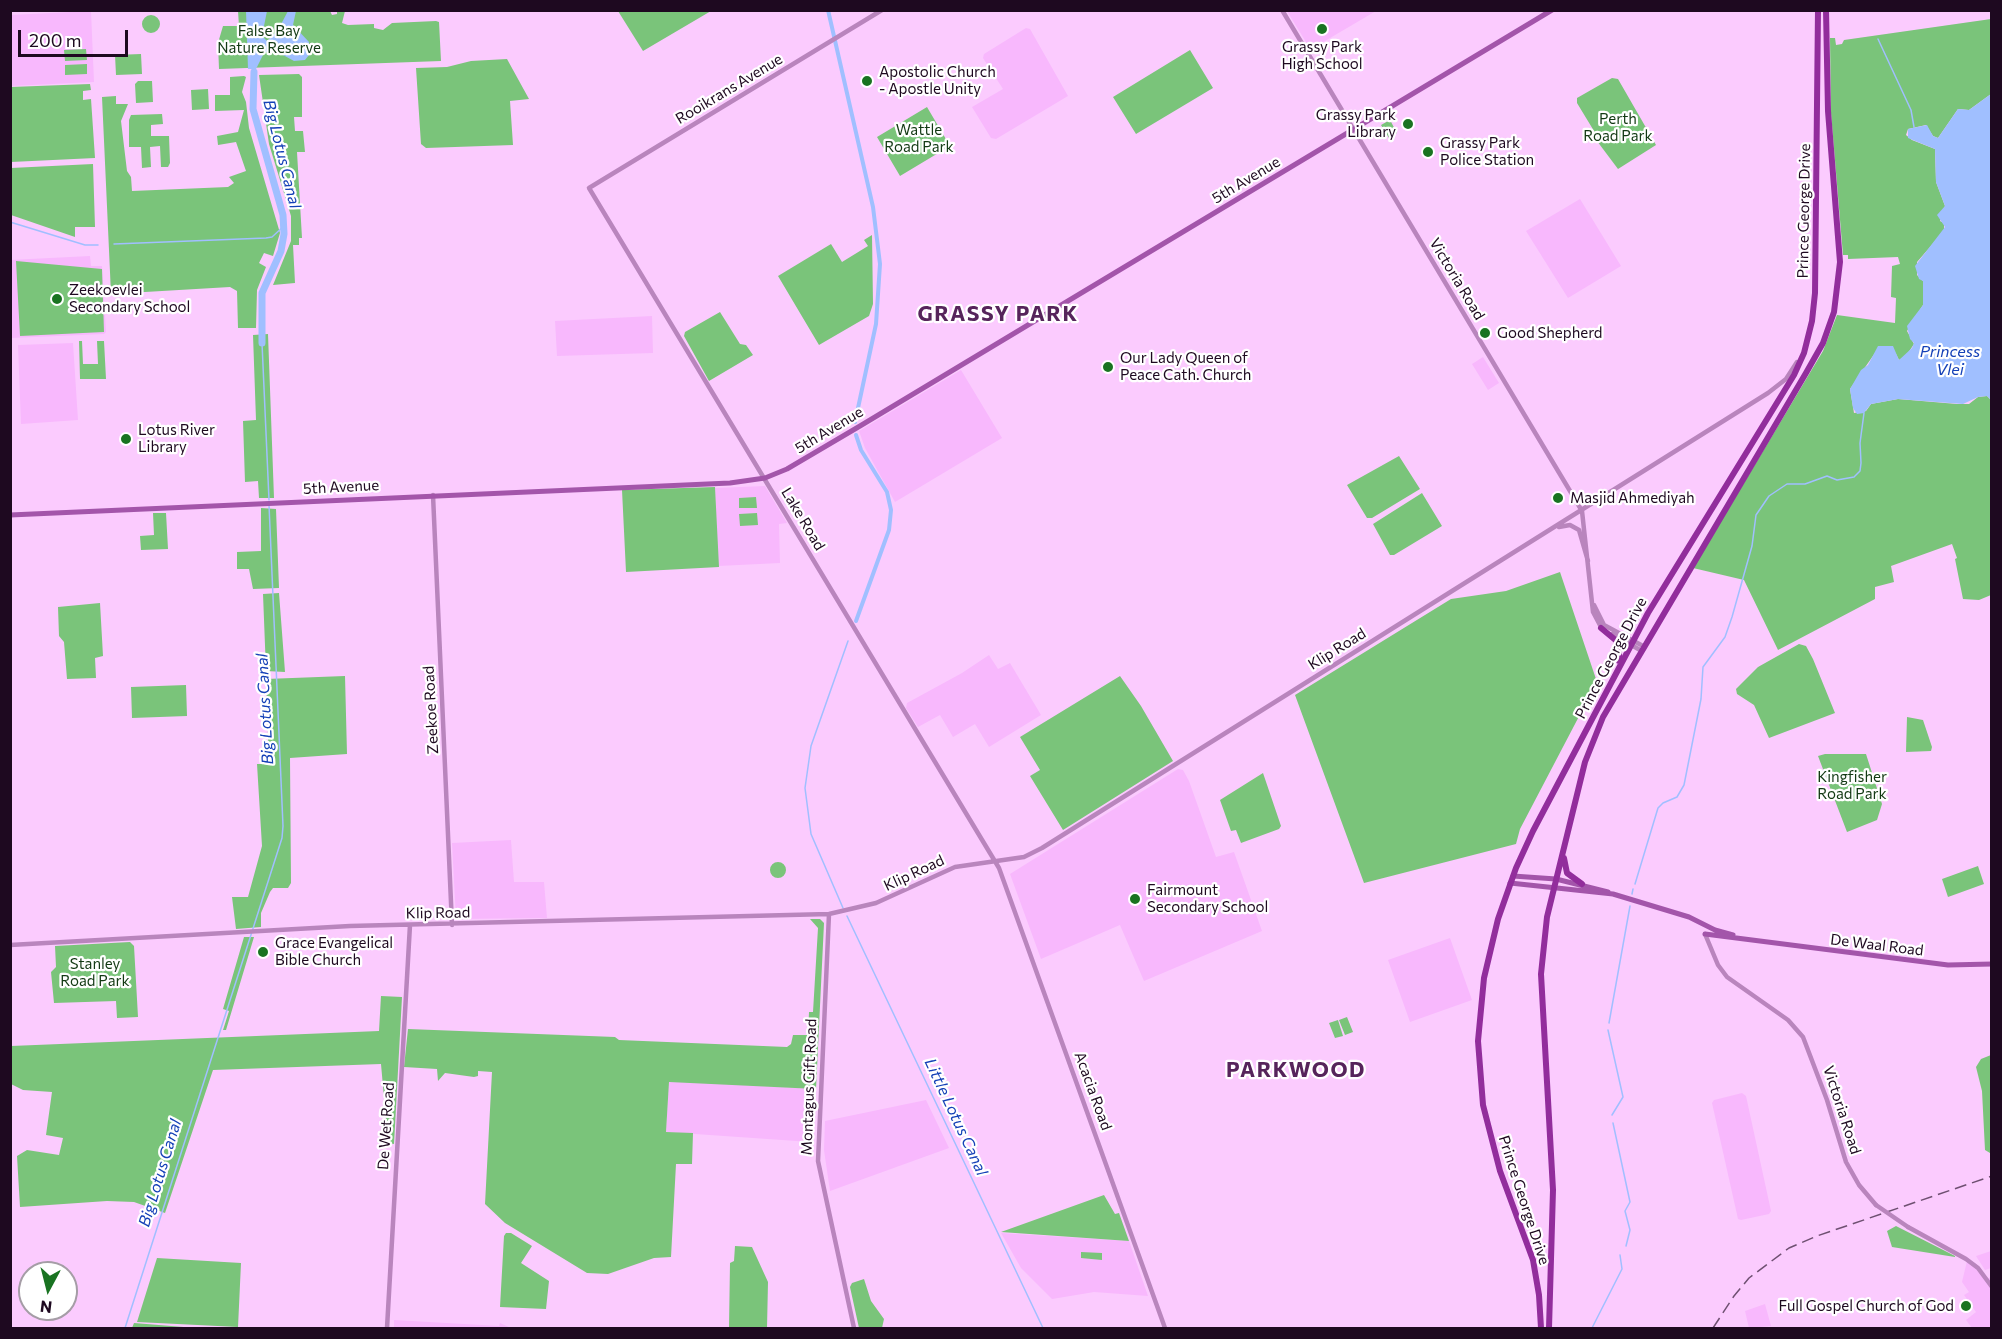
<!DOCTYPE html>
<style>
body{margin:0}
#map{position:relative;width:2002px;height:1339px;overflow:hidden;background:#fbcbfe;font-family:Commissioner,sans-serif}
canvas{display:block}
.frame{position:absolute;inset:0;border:12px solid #1e0920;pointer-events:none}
.north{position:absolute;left:18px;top:1261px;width:60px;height:60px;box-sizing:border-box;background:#fff;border:2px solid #a59da6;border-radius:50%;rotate:187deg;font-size:16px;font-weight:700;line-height:24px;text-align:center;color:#1e0920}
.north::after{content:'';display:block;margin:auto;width:21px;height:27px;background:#197321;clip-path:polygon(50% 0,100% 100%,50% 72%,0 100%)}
.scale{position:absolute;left:18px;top:30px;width:110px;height:27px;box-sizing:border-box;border:3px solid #1e0920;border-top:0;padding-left:8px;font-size:18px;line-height:21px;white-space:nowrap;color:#1e0920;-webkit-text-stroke:4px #fff;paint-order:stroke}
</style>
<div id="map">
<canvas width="2002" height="1339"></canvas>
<div class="frame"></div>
<div class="north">N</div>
<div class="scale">200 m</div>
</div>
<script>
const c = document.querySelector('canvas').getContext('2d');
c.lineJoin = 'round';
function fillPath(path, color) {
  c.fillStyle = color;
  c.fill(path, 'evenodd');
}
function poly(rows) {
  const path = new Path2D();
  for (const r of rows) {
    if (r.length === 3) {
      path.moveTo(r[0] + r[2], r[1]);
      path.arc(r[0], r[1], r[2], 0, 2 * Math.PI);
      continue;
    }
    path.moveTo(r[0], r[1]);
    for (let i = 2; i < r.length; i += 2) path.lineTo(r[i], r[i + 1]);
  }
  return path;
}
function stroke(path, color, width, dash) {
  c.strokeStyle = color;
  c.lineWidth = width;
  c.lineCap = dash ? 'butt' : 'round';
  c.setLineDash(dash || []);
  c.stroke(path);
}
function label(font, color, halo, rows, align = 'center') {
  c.font = font + ' Commissioner,sans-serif';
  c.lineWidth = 4.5;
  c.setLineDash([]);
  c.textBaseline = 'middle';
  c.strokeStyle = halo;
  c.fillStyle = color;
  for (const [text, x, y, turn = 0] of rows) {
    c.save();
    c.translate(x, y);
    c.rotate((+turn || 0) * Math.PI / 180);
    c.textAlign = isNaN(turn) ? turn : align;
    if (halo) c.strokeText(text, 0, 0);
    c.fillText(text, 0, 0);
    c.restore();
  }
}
fillPath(poly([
 [91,11,94,82,11,86,11,15],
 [1287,11,1376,11,1313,48,1309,47],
 [1026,28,1030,29,1068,96,996,139,991,138,972,107,1003,89,983,58,984,54],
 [1580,199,1621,266,1568,298,1526,231],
 [90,256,91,266,102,266,106,332,104,334,11,338,10,260],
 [652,316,653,353,557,356,555,321],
 [73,343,78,420,21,424,18,345],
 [1483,357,1499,383,1488,390,1472,364],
 [961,370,1002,438,895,502,865,448,859,431],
 [765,486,787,523,779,524,780,563,718,566,715,488],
 [989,655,998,669,1010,663,1041,715,989,747,975,724,953,737,940,715,918,727,906,708,907,703,962,673],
 [1178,769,1183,770,1189,781,1216,857,1234,852,1262,931,1144,981,1120,925,1041,959,1010,874],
 [511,840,514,882,544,882,547,918,456,919,452,843],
 [1450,938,1472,1000,1410,1022,1388,960],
 [669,1081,816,1089,814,1139,811,1142,666,1132],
 [1742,1093,1746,1096,1771,1211,1769,1214,1741,1220,1738,1219,1712,1103,1714,1100],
 [926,1100,949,1148,830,1191,824,1150,825,1121],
 [1001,1233,1129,1241,1148,1296,1094,1292,1052,1299,1021,1268],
 [1991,1251,1991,1268,1985,1270,1976,1256],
 [1967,1261,1970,1261,1986,1279,1991,1277,1991,1328,1972,1328,1966,1320,1976,1312,1964,1295,1969,1292,1962,1282],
 [1765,1304,1771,1326,1749,1328,1745,1311],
 [394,1320,499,1326,500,1323,511,1328,394,1328]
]), '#f8b8fd');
fillPath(poly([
 [238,11,330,11,332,15,337,14,337,11,345,11,342,23,348,25,374,24,374,28,383,30,392,23,436,21,439,22,441,61,219,69,218,43,223,26,239,26],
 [618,11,711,11,643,51],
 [151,24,9],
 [1991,19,1991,94,1969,110,1958,109,1938,138,1933,136,1926,125,1908,129,1906,135,1912,140,1935,149,1936,182,1945,206,1940,221,1944,223,1944,231,1917,262,1917,275,1923,281,1923,305,1907,331,1914,344,1906,356,1899,360,1896,354,1875,353,1850,389,1854,413,1866,411,1871,404,1898,399,1957,404,1969,404,1978,397,1987,396,1991,400,1991,595,1979,600,1963,599,1955,559,1957,558,1952,544,1891,566,1894,582,1875,587,1875,599,1778,650,1744,580,1693,568,1823,351,1837,315,1895,323,1896,298,1891,297,1892,266,1900,264,1898,257,1848,259,1848,255,1843,255,1831,113,1830,38,1835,38,1836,45,1842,44,1844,40],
 [86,49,87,60,65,61,64,50],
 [1190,50,1213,88,1136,134,1113,97],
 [141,54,142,74,116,75,115,55],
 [507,59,529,99,510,101,513,145,426,148,421,144,416,68,447,67,471,61],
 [87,64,87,74,65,75,65,65],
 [299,74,302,77,302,117,294,117,295,131,303,131,305,152,297,152,302,238,299,238,299,245,293,245,295,283,273,285,291,241,291,216,269,144,259,75],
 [244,76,246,77,242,92,246,102,249,128,280,233,273,256,264,253,259,263,266,267,257,290,256,328,238,328,237,291,230,287,111,294,102,97,116,96,116,104,128,104,121,121,127,171,131,177,132,191,228,187,234,183,229,177,246,171,236,142,218,145,217,136,238,132,244,110,215,111,215,95,230,95,230,77],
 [1612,78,1618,79,1656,145,1618,169,1594,137,1594,131,1577,103,1577,98],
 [138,81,152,81,153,102,136,103,135,84],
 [90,84,91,90,83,91,83,100,91,99,95,158,11,162,11,87],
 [208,89,209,109,192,110,191,90],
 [927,107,950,146,900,176,877,137],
 [162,114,163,124,151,125,151,136,169,136,170,163,168,167,161,167,160,146,150,147,151,167,142,168,141,147,129,147,129,120,131,115],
 [1390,120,1397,133,1389,138,1381,125],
 [93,164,95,227,75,227,75,237,11,215,11,168],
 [872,235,873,304,869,316,819,345,778,276,831,244,842,262,868,246,864,240],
 [16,261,102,269,104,332,20,336],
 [720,312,740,344,746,345,753,355,709,381,684,336,685,332],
 [268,334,274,498,259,498,258,481,245,482,243,421,256,420,253,335],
 [79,341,82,341,83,364,98,364,97,341,104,341,106,379,80,379],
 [1399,456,1420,489,1372,518,1367,518,1347,485],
 [715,487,719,567,626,572,622,490],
 [1422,493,1442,526,1394,555,1390,555,1373,524],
 [756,497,757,508,739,508,739,498],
 [261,508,276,509,279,588,253,589,249,569,237,569,237,552,261,551],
 [153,513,166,513,168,549,141,550,140,536,154,535],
 [757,513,758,525,740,526,739,514],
 [1560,572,1597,682,1520,829,1516,844,1364,883,1295,695,1451,599,1506,591],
 [279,593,285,672,266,671,263,594],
 [100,603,103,656,95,658,96,678,67,679,64,642,59,636,58,607],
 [1799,644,1806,646,1813,659,1835,713,1769,738,1754,705,1737,694,1736,689,1758,667],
 [345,676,347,754,290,758,291,883,288,888,273,888,270,892,261,913,261,927,236,929,232,897,248,897,262,846,257,764,269,764,266,679],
 [1120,676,1141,706,1173,761,1063,830,1030,776,1040,770,1020,737],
 [186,685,187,716,132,718,131,687],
 [1907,717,1923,720,1932,747,1931,751,1906,752],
 [1825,754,1866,754,1882,804,1877,820,1847,832,1818,756],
 [1263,773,1281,826,1279,829,1241,843,1236,830,1231,831,1220,800],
 [778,870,8],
 [1978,866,1984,884,1948,897,1942,879],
 [810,919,820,919,824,923,816,1089,669,1082,666,1132,693,1133,692,1164,676,1164,671,1257,654,1258,608,1274,587,1273,505,1223,485,1204,492,1072,478,1071,478,1076,474,1077,445,1073,438,1081,437,1069,404,1067,408,1029,615,1037,619,1040,787,1047,791,1044,793,1035,808,1035,809,1012,813,1012,818,928],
 [244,937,254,937,226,1030,223,1030,229,1011,223,1009],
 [130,942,134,946,138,1017,117,1018,116,1001,54,1003,51,972,56,967,55,946],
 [381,996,402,997,394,1144,388,1143,381,1064,213,1070,165,1213,134,1202,107,1201,20,1207,17,1156,27,1150,59,1155,63,1138,46,1135,52,1092,23,1090,11,1084,11,1046,379,1031],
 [1347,1017,1353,1032,1345,1035,1339,1020],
 [1338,1020,1343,1036,1335,1038,1329,1023],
 [1991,1055,1992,1152,1990,1153,1985,1150,1982,1091,1976,1067,1981,1059],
 [1104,1195,1115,1214,1119,1213,1129,1241,1001,1232],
 [1896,1226,1955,1256,1955,1257,1892,1247,1887,1231],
 [506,1233,511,1233,532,1246,521,1263,549,1281,546,1309,500,1307,504,1236],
 [735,1246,752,1247,768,1282,767,1328,729,1328,730,1263,734,1261],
 [1081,1252,1102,1253,1102,1260,1081,1258],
 [157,1258,241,1263,238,1327,137,1322],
 [864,1279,871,1301,884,1319,882,1328,859,1328,850,1287,852,1283],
 [134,1323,196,1328,132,1328]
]), '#7ac47a');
fillPath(poly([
 [246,11,267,11,263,31,263,37,267,41,278,30,288,11,296,11,293,25,309,42,309,55,305,60,294,61,274,50,269,51,264,53,256,69,248,69],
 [1991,94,1991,400,1987,396,1978,397,1963,404,1898,399,1871,404,1864,413,1857,414,1853,408,1850,389,1861,370,1868,365,1878,346,1893,346,1899,360,1912,348,1914,343,1910,339,1907,326,1923,305,1923,281,1919,279,1915,266,1945,227,1937,215,1945,206,1936,182,1935,149,1908,138,1908,129,1927,125,1933,136,1938,138,1958,109,1969,110]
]), '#a0bfff');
stroke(poly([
 [1878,39,1911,110,1914,127],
 [10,222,85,245,98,245],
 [114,244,266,238,272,237,284,226],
 [262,343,269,500],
 [1635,884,1658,808,1663,803,1677,797,1684,785,1701,699,1703,667,1725,637,1732,617,1752,546,1756,515,1769,496,1787,484,1805,484,1827,476,1837,480,1854,477,1860,471,1861,463,1860,443,1864,413],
 [1632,894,1633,889],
 [843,908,811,834,805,788,811,746,848,641],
 [847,916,1043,1328],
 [1609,1023,1630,906],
 [1608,1030,1623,1097,1612,1115],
 [1613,1123,1630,1202,1625,1211,1630,1230,1626,1246],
 [125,1328,282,838,283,826,269,505],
 [1592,1328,1622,1269,1620,1255]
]), '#a0bfff', 1.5);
stroke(poly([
 [828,10,873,207,880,264,876,324,855,422],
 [856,435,861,450,887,492,891,510,889,530,856,621]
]), '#a0bfff', 4);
stroke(poly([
 [254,72,253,109,283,215,284,234,281,251,262,293,262,343]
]), '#a0bfff', 7);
stroke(poly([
 [882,10,589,188,999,868,1165,1328],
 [1282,10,1582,511,1593,612,1602,629],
 [433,495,452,925],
 [1559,527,1570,525,1579,530,1588,561],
 [1594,605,1604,625,1643,646],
 [1612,634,1640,650],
 [829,914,818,1161,854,1328],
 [1705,934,1718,965,1727,977,1788,1020,1803,1037,1827,1100,1846,1162,1859,1185,1876,1205],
 [10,945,350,926,829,914,876,903,955,867,1024,857,1042,848,1768,393,1786,379,1797,362],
 [1908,1227,1966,1259,1978,1268,1992,1287],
 [387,1328,410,925]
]), '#b985bd', 4.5);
stroke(poly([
 [10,515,730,483,765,478,787,469,860,426,1552,10],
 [1513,876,1556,879,1608,892],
 [1510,883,1613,894,1689,917,1715,930,1733,935],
 [1705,934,1948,965,1992,964]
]), '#a355aa', 5);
stroke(poly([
 [1601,628,1619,643,1619,661],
 [1564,858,1567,873,1582,884],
 [1541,1328,1539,1295,1533,1260,1500,1171,1483,1105,1478,1041,1484,978,1498,919,1516,868,1533,831,1648,613,1794,375,1804,353,1812,321,1815,293,1818,10],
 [1549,1328,1553,1190,1541,974,1547,917,1585,762,1603,717,1806,373,1823,343,1834,312,1840,262,1828,111,1826,10]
]), '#922d9c', 6);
stroke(poly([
 [1713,1328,1734,1296,1749,1278,1789,1248,1817,1236,1992,1176]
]), '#6e5071', 1.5, [12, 6]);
stroke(poly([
 [1876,1205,1908,1227]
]), '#b985bd', 4.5);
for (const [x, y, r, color] of [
 [1322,29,6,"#197321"],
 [867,81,6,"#197321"],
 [1408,124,6,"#197321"],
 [1428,152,6,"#197321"],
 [57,299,6,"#197321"],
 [1485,333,6,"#197321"],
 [1108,367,6,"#197321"],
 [126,439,6,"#197321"],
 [1558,498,6,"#197321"],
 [1135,899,6,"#197321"],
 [263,952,6,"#197321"],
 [1966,1306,6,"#197321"]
]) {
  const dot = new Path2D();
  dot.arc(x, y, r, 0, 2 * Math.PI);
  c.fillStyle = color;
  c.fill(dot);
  stroke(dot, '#fff', 2);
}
label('15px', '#123913', '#fff', [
 ["False Bay",269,31],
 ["Nature Reserve",269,48],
 ["Perth",1618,119],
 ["Road Park",1618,136],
 ["Wattle",919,130],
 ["Road Park",919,147],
 ["Kingfisher",1852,777],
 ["Road Park",1852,794],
 ["Stanley",95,964],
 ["Road Park",95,981]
]);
label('15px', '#1e0920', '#fff', [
 ["Grassy Park",1322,47,"center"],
 ["High School",1322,64,"center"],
 ["Apostolic Church",879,72],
 ["- Apostle Unity",879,89],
 ["Grassy Park",1396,115,"right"],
 ["Library",1396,132,"right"],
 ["Grassy Park",1440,143],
 ["Police Station",1440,160],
 ["Zeekoevlei",69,290],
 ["Secondary School",69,307],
 ["Good Shepherd",1497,333],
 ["Our Lady Queen of",1120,358],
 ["Peace Cath. Church",1120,375],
 ["Lotus River",138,430],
 ["Library",138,447],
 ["Masjid Ahmediyah",1570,498],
 ["Fairmount",1147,890],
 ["Secondary School",1147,907],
 ["Grace Evangelical",275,943],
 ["Bible Church",275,960],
 ["Full Gospel Church of God",1954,1306,"right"]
], 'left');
label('15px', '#1e0920', '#fff', [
 ["Rooikrans Avenue",729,89,-31],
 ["5th Avenue",1246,180,-31],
 ["Prince George Drive",1804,211,-89],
 ["Victoria Road",1457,279,59],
 ["5th Avenue",829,430,-31],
 ["5th Avenue",341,487,-3],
 ["Lake Road",803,519,59],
 ["Klip Road",1337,649,-32],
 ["Prince George Drive",1611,658,-62],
 ["Zeekoe Road",431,710,-93],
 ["Klip Road",914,873,-25],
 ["Klip Road",438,913,-1],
 ["De Waal Road",1877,945,7],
 ["Montagus Gift Road",809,1087,-88],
 ["Acacia Road",1093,1091,70],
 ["Victoria Road",1842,1110,72],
 ["De Wet Road",386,1126,-86],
 ["Prince George Drive",1524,1200,72]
]);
label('italic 16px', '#1541b7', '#fff', [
 ["Big Lotus Canal",282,154,76],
 ["Princess",1950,352],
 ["Vlei",1950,370],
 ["Big Lotus Canal",265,709,-93],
 ["Little Lotus Canal",956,1117,65],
 ["Big Lotus Canal",160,1173,-73]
]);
c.letterSpacing = '1.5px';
label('bold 21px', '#56245b', '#fff', [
 ["GRASSY PARK",998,314],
 ["PARKWOOD",1296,1070]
]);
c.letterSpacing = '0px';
</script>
